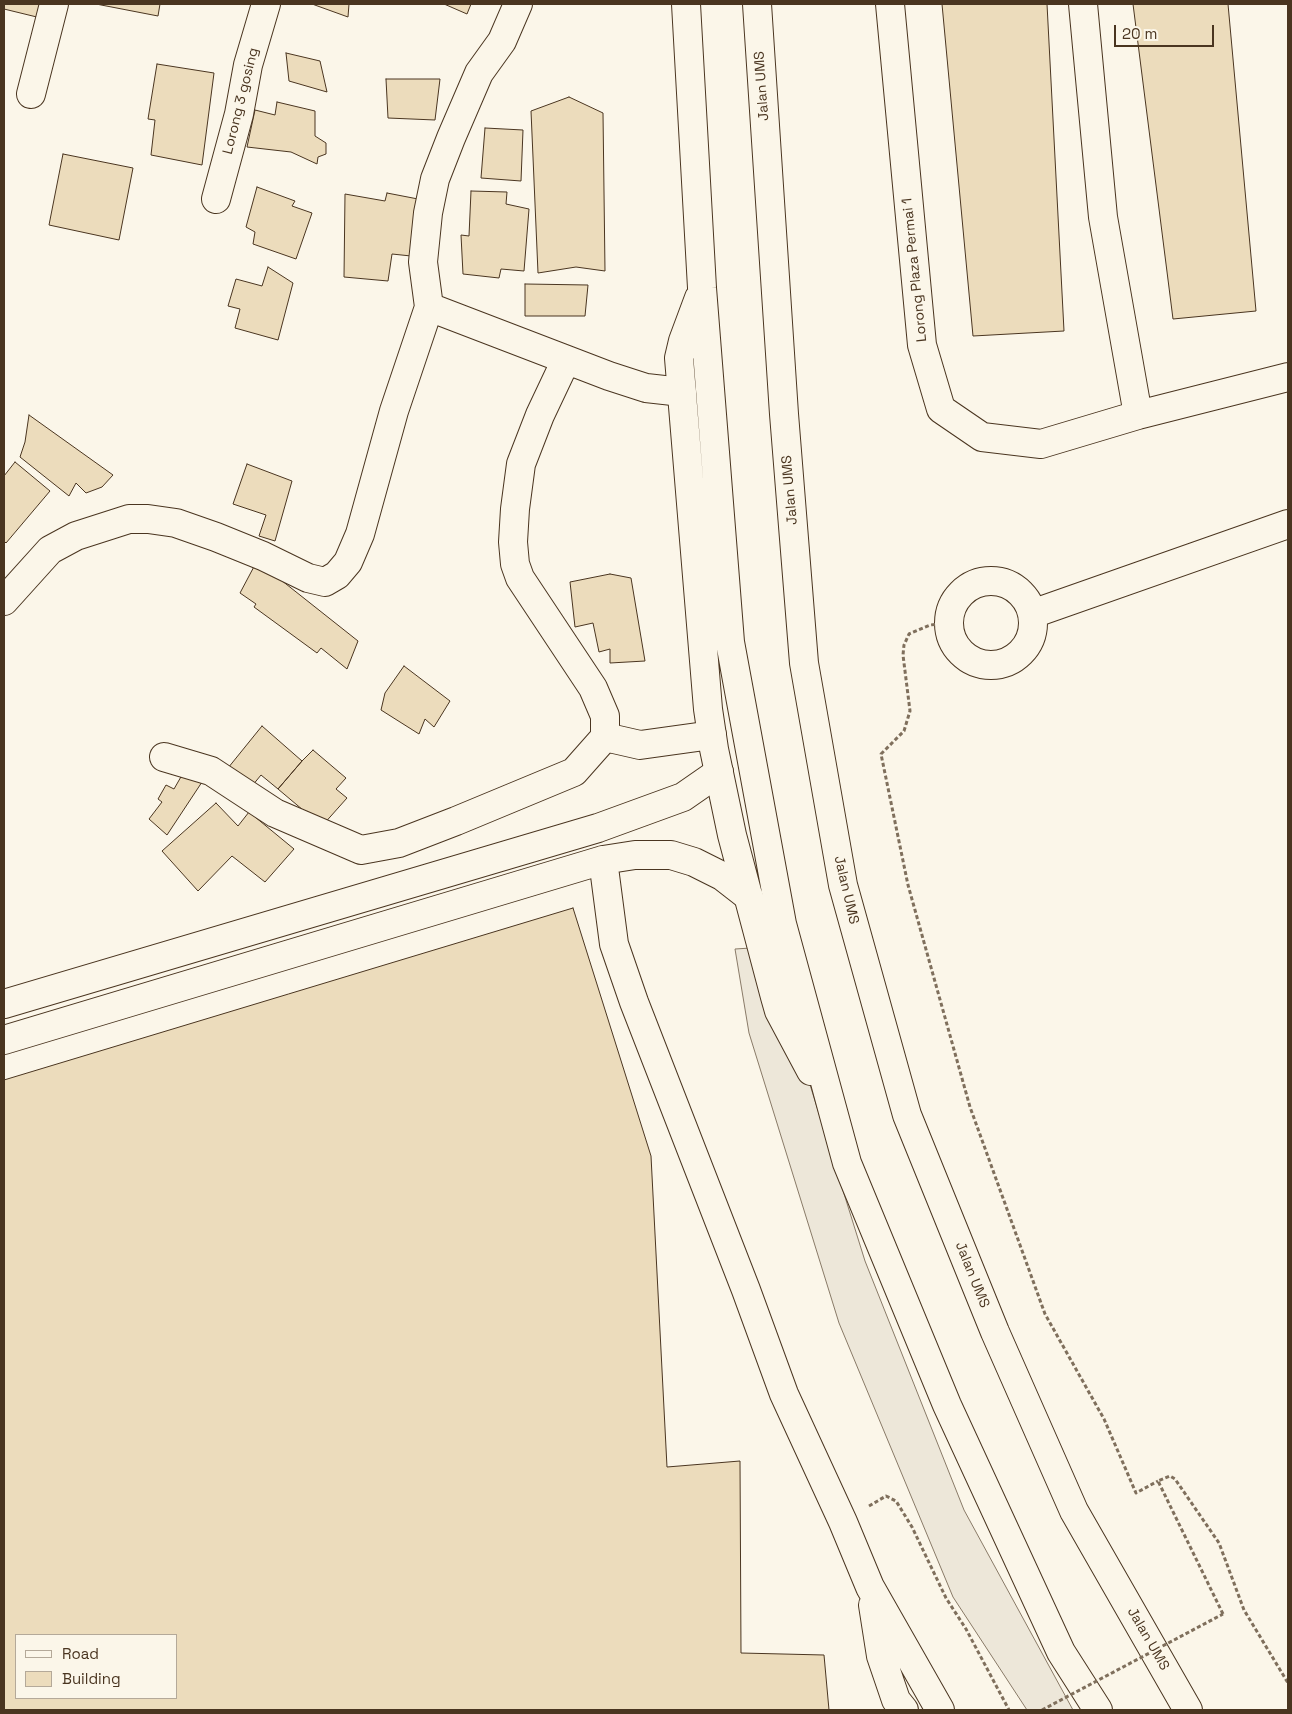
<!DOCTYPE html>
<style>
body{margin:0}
#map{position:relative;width:1292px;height:1714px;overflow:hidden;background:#fbf6e9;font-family:"Space Grotesk",sans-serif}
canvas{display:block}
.frame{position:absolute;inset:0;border:5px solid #4a3520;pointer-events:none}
.legend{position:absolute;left:15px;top:1634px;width:162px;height:65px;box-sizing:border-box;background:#fbf6e9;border:1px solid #b4a999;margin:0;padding:6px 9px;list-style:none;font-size:15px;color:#4a3520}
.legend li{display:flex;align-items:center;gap:10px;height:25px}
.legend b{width:25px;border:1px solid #b4a999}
.scale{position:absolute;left:1114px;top:25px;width:100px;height:22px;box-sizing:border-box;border:2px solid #4a3520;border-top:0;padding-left:6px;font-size:15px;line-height:18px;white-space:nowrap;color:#4a3520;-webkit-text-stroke:4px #fbf6e9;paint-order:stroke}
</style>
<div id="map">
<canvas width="1292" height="1714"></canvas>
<div class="frame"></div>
<ul class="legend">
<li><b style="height:6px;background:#fbf6e9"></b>Road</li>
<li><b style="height:14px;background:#ecdcbc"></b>Building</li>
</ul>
<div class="scale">20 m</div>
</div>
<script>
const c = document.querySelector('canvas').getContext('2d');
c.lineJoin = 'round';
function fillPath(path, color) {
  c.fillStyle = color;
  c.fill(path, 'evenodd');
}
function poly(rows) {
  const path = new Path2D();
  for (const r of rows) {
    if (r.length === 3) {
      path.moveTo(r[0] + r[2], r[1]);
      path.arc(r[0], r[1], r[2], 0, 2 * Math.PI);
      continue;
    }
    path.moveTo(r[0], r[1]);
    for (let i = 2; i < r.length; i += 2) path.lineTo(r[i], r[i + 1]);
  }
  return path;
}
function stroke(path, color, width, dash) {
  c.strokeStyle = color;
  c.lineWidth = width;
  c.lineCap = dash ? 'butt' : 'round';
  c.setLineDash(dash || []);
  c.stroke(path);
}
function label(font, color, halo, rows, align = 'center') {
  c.font = font + ' "Space Grotesk",sans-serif';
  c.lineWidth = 4;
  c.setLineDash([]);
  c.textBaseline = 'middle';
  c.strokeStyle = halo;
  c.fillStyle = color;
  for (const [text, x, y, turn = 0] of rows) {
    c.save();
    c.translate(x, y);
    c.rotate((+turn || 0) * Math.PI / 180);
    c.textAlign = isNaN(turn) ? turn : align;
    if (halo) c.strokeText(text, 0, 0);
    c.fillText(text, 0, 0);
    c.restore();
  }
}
const parking = poly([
 [767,947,865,1261,964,1510,1073,1710,1027,1710,953,1597,839,1323,749,1033,735,949,767,947]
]);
fillPath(parking, '#ede7d9');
stroke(parking, '#887966', 1);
const building = poly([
 [4,4,49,4,45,19,4,9,4,4],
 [96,4,160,4,158,16,96,4],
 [312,4,349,4,348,17,312,4],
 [444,4,471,4,467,14,444,4],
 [942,4,1047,4,1064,331,973,336,942,4],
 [1133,4,1228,4,1256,311,1173,319,1133,4],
 [286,53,320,61,327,92,289,81,286,53],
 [157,64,214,73,202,165,151,155,155,120,148,119,157,64],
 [386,79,440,79,435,120,388,118,386,79],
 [569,97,603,113,605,271,576,267,538,273,531,111,569,97],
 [277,102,315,111,315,136,326,143,326,154,318,157,317,164,291,152,247,147,255,110,275,115,277,102],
 [485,128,523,130,521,181,481,178,485,128],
 [63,154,133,168,119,240,49,225,63,154],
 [257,187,295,201,292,206,312,213,296,259,253,244,255,232,246,227,257,187],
 [471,191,507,192,506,204,529,209,524,271,501,269,499,278,463,274,461,235,469,236,471,191],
 [387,193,418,199,411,256,392,254,388,281,344,277,345,194,385,201,387,193],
 [268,267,293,283,278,340,235,328,240,309,228,306,236,279,262,286,268,267],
 [525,284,588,285,585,316,525,316,525,284],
 [29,415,113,475,102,487,86,493,76,483,69,496,20,457,25,442,29,415],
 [15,462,50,491,6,543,4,541,4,476,15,462],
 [247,464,292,481,275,541,259,536,266,515,233,504,247,464],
 [257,561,358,641,347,669,321,648,317,653,254,607,256,604,240,593,257,561],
 [610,574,631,578,645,661,610,663,610,649,599,652,593,623,575,627,570,582,610,574],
 [404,666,450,701,434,727,425,719,419,734,381,710,385,693,404,666],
 [262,726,302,761,278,789,261,775,252,786,228,768,262,726],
 [313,750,346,778,336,789,347,798,322,826,278,789,302,761,313,750],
 [186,768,204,779,167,835,149,819,162,802,158,799,166,785,174,789,186,768],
 [216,803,238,826,249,812,294,849,265,882,232,856,198,891,162,851,216,803],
 [573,908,651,1156,667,1467,740,1461,741,1653,824,1655,829,1710,4,1710,4,1080,573,908],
 [16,1635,176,1635,176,1698,16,1698,16,1635]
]);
fillPath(building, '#ecdcbc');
stroke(building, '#4a3520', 1);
const minor = poly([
 [890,4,922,345,941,409,982,437,1041,444,1138,415,1288,377],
 [1083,4,1103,217,1138,415],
 [31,94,54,4],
 [216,199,239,114,248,65,266,4],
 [429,307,609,376,646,388,682,392],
 [991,623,42],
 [4,601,50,550,76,536,129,519,148,519,176,523,216,537,263,556,308,578,325,582,337,575,348,562,360,534,394,411,429,307,423,262,428,213,435,179,451,138,479,73,502,41,518,4],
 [1032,614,1288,524],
 [605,737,640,745,712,735],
 [164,757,211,771,275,813,361,850,399,843,456,821,574,772,605,737,605,716,593,688,520,578,515,564,513,542,515,509,521,464,540,415,566,360],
 [603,860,614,944,634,1002,746,1290,784,1394,843,1522,870,1587,940,1710],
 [4,1004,598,828,683,797,719,772],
 [4,1040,603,860,635,855,671,855,694,862,722,876,749,897],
 [873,1605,881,1656,896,1700,904,1710]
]);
const highway = poly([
 [686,4,702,288,730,642,782,924,847,1163,947,1405,1061,1652,1098,1710],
 [757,4,784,414,804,663,843,885,907,1115,995,1332,1074,1511,1188,1710],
 [699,298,683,341,679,358,708,709,714,749,732,835,775,997,779,1011,811,1071]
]);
stroke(minor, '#4a3520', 30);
stroke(highway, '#4a3520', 30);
stroke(poly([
 [948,623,930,625,909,634,904,645,903,655,910,711,904,731,881,754,908,885,970,1107,1045,1314,1104,1419,1136,1493,1158,1481],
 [869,1506,886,1496,896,1501,912,1527,946,1598,966,1629,1009,1710],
 [1223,1614,1158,1481,1170,1476,1175,1479,1219,1543,1244,1610,1288,1683]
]), '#7f6f5c', 3, [4, 2.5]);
stroke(minor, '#fbf6e9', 28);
stroke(highway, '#fbf6e9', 28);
stroke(poly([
 [1042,1710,1223,1614]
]), '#7f6f5c', 3, [4, 2.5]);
label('14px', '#4a3520', '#fbf6e9', [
 ["Jalan UMS",762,86,-94],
 ["Lorong 3 gosing",241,101,-76],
 ["Lorong Plaza Permai 1",915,270,-96],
 ["Jalan UMS",790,490,-95],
 ["Jalan UMS",846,890,77],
 ["Jalan UMS",972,1275,68],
 ["Jalan UMS",1148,1639,60]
]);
</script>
